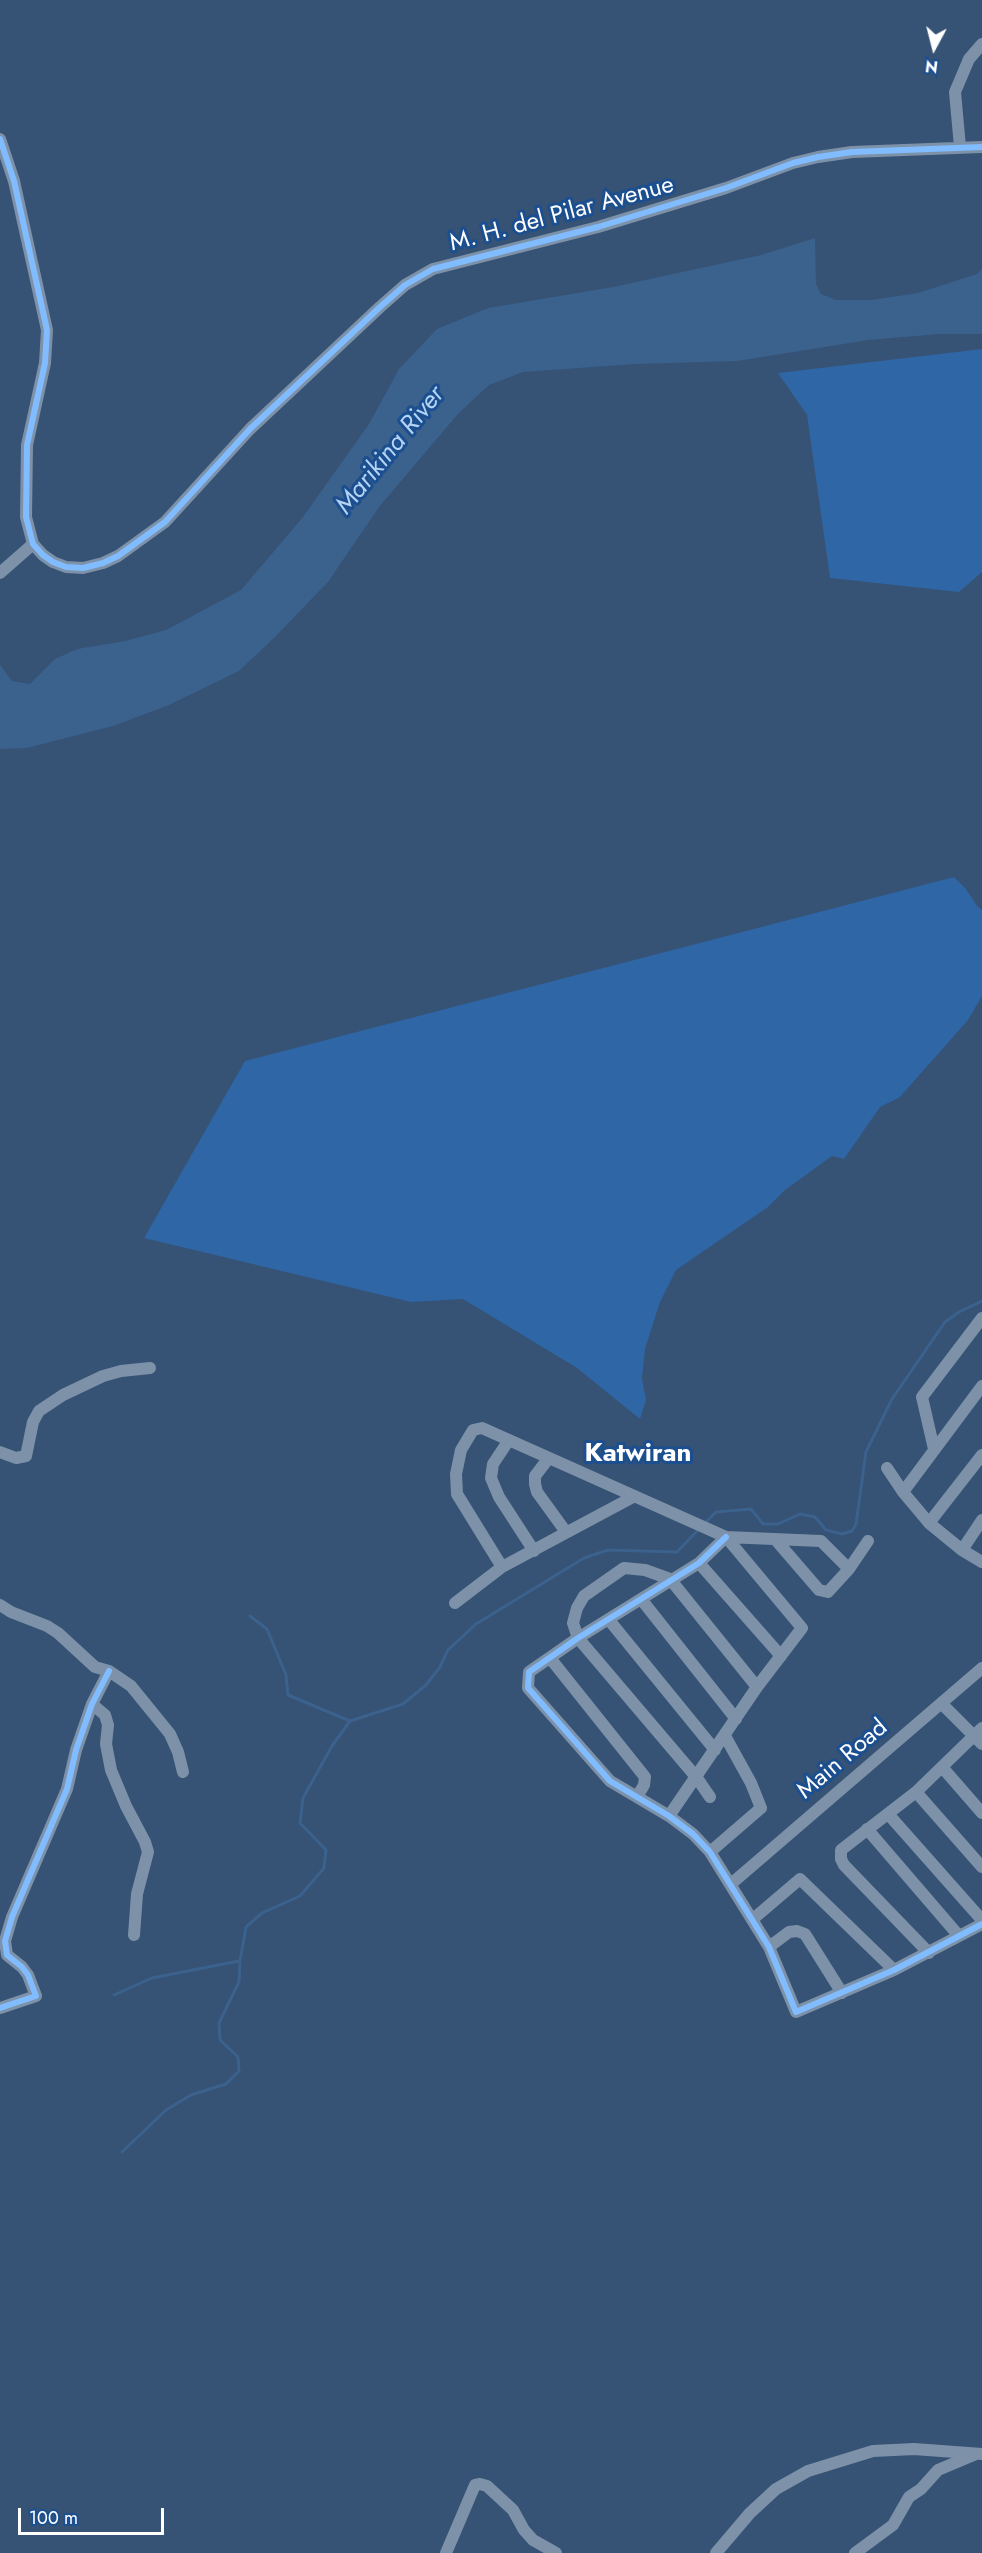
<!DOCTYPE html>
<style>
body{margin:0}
#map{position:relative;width:982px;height:2553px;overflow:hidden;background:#365274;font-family:Jost,sans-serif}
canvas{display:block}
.north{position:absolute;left:904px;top:18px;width:60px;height:60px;-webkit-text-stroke:4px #1b4f8f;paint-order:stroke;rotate:187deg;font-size:16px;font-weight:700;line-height:24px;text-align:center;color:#fff}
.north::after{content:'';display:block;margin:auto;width:21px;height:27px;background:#fff;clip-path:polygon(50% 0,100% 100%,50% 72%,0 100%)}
.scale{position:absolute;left:18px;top:2508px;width:146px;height:27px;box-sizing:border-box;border:3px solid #fff;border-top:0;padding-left:8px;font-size:18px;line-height:21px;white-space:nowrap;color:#fff;-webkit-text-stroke:4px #1b4f8f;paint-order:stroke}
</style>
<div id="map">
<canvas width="982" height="2553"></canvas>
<div class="north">N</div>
<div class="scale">100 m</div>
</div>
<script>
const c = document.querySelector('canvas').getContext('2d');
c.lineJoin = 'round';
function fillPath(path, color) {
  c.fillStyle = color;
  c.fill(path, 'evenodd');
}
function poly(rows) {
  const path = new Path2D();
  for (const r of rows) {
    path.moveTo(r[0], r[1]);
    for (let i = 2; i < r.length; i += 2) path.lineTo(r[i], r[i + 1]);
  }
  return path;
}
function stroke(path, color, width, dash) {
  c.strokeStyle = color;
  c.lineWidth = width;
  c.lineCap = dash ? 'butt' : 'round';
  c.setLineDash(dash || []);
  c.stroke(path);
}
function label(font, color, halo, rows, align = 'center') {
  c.font = font + ' Jost,sans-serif';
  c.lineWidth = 6;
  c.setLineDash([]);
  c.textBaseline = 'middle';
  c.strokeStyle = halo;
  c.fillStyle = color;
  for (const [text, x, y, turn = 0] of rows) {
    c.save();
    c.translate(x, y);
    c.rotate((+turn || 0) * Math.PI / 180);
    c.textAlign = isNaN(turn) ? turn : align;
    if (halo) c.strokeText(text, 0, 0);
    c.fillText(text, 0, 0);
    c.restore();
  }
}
fillPath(poly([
 [982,349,982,572,959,592,830,578,807,415,778,373],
 [954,877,966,889,977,906,982,910,982,996,968,1020,900,1097,880,1107,844,1159,832,1156,785,1190,768,1207,676,1270,660,1302,645,1349,642,1379,646,1400,640,1419,577,1368,463,1299,411,1302,144,1238,245,1061]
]), '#2f66a5');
fillPath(poly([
 [815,238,816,284,821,294,836,300,871,300,918,293,977,274,982,269,982,334,939,334,869,340,737,361,635,364,523,372,489,385,458,414,379,507,328,582,274,638,239,671,169,705,113,726,27,748,0,749,0,665,12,681,30,684,55,659,77,649,125,641,166,630,241,590,303,517,369,424,399,369,437,329,488,308,613,287,761,255]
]), '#3b618d');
stroke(poly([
 [705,1523,716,1512,751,1509,763,1524,778,1524,800,1514,815,1517,826,1530,842,1534,852,1531,856,1524,866,1452,892,1399,945,1322,959,1312,982,1301],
 [250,1616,267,1629,286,1675,288,1695,350,1721],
 [114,1995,152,1978,239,1961],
 [122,2152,166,2110,191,2095,226,2084,239,2071,238,2057,220,2040,219,2023,239,1982,240,1961,246,1927,262,1913,300,1896,324,1868,326,1850,300,1823,303,1798,332,1746,350,1721,403,1704,426,1685,440,1667,448,1650,476,1624,584,1558,608,1550,677,1552,700,1528]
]), '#3b618d', 3);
stroke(poly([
 [0,139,14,181,47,330,45,363,27,445,26,517,33,544,43,555,53,562,66,567,83,568,103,563,118,556,165,522,250,429,380,307,405,285,433,269,598,227,726,188,793,163,818,157,852,152,982,147],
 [960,147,955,92,969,59,982,44],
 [0,573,33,544],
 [509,1440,493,1464,491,1478,499,1497,534,1551],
 [934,1449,922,1397,982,1318],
 [0,1452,16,1458,26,1456,33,1422,39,1411,63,1395,103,1376,121,1371,150,1368],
 [548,1459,535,1476,535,1484,537,1492,566,1532],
 [887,1468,903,1492,929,1523,962,1550,982,1562],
 [903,1492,982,1386],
 [929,1523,982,1455],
 [726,1537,699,1563,578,1638,529,1672,528,1688,610,1781,669,1816,693,1834,710,1852,769,1947,796,2012,894,1970,982,1924],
 [775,1539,819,1590,828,1592,849,1569,868,1541],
 [962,1550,982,1520],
 [699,1563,781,1656],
 [502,1567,457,1494,456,1474,461,1450,473,1430,482,1428,726,1537,821,1541,849,1569],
 [641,1599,736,1719],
 [455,1603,502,1567,633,1497],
 [0,1605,11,1612,47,1626,58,1633,95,1667,109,1671,131,1686,170,1734,178,1752,183,1772],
 [609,1620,715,1750],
 [550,1658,645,1777,644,1785,637,1797],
 [92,1704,105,1715,108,1725,106,1744,111,1770,126,1806,145,1842,148,1852,137,1894,134,1935],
 [942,1704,982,1744],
 [942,1767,982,1813],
 [916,1792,982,1867],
 [710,1797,697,1778,578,1638,573,1623,577,1608,584,1596,624,1568,645,1570,670,1579,757,1687],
 [889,1815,982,1920],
 [669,1816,757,1687,802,1628,726,1537],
 [867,1829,959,1936],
 [710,1852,761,1808,751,1783,725,1736],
 [731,1884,982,1668],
 [753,1919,800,1879,894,1970],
 [769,1947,789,1932,797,1931,805,1934,842,1993],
 [929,1953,844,1865,841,1859,841,1850,916,1792,982,1728],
 [0,2008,36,1996,28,1975,22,1967,7,1955,5,1941,12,1917,67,1789,76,1750,92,1704,109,1671],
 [446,2553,475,2485,480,2484,487,2486,513,2510,524,2530,533,2540,556,2553],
 [716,2553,750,2513,776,2489,808,2471,873,2451,914,2449,982,2454],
 [855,2553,893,2525,909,2497,921,2489,938,2470,976,2454]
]), '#7d92a8', 12);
stroke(poly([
 [0,139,14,181,47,330,45,363,27,445,26,517,33,544,43,555,53,562,66,567,83,568,103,563,118,556,165,522,250,429,380,307,405,285,433,269,598,227,726,188,793,163,818,157,852,152,982,147],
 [726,1537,699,1563,578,1638,529,1672,528,1688,610,1781,669,1816,693,1834,710,1852,769,1947,796,2012,894,1970,982,1924],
 [0,2008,36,1996,28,1975,22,1967,7,1955,5,1941,12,1917,67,1789,76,1750,92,1704,109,1671]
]), '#80bcff', 6);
label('24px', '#fff', '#1b4f8f', [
 ["M. H. del Pilar Avenue",562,215,-15],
 ["Main Road",843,1760,-40]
]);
label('italic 26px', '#b5d3f5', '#1b4f8f', [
 ["Marikina River",391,451,-51]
]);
label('bold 26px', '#fff', '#1b4f8f', [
 ["Katwiran",638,1455]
]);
</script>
